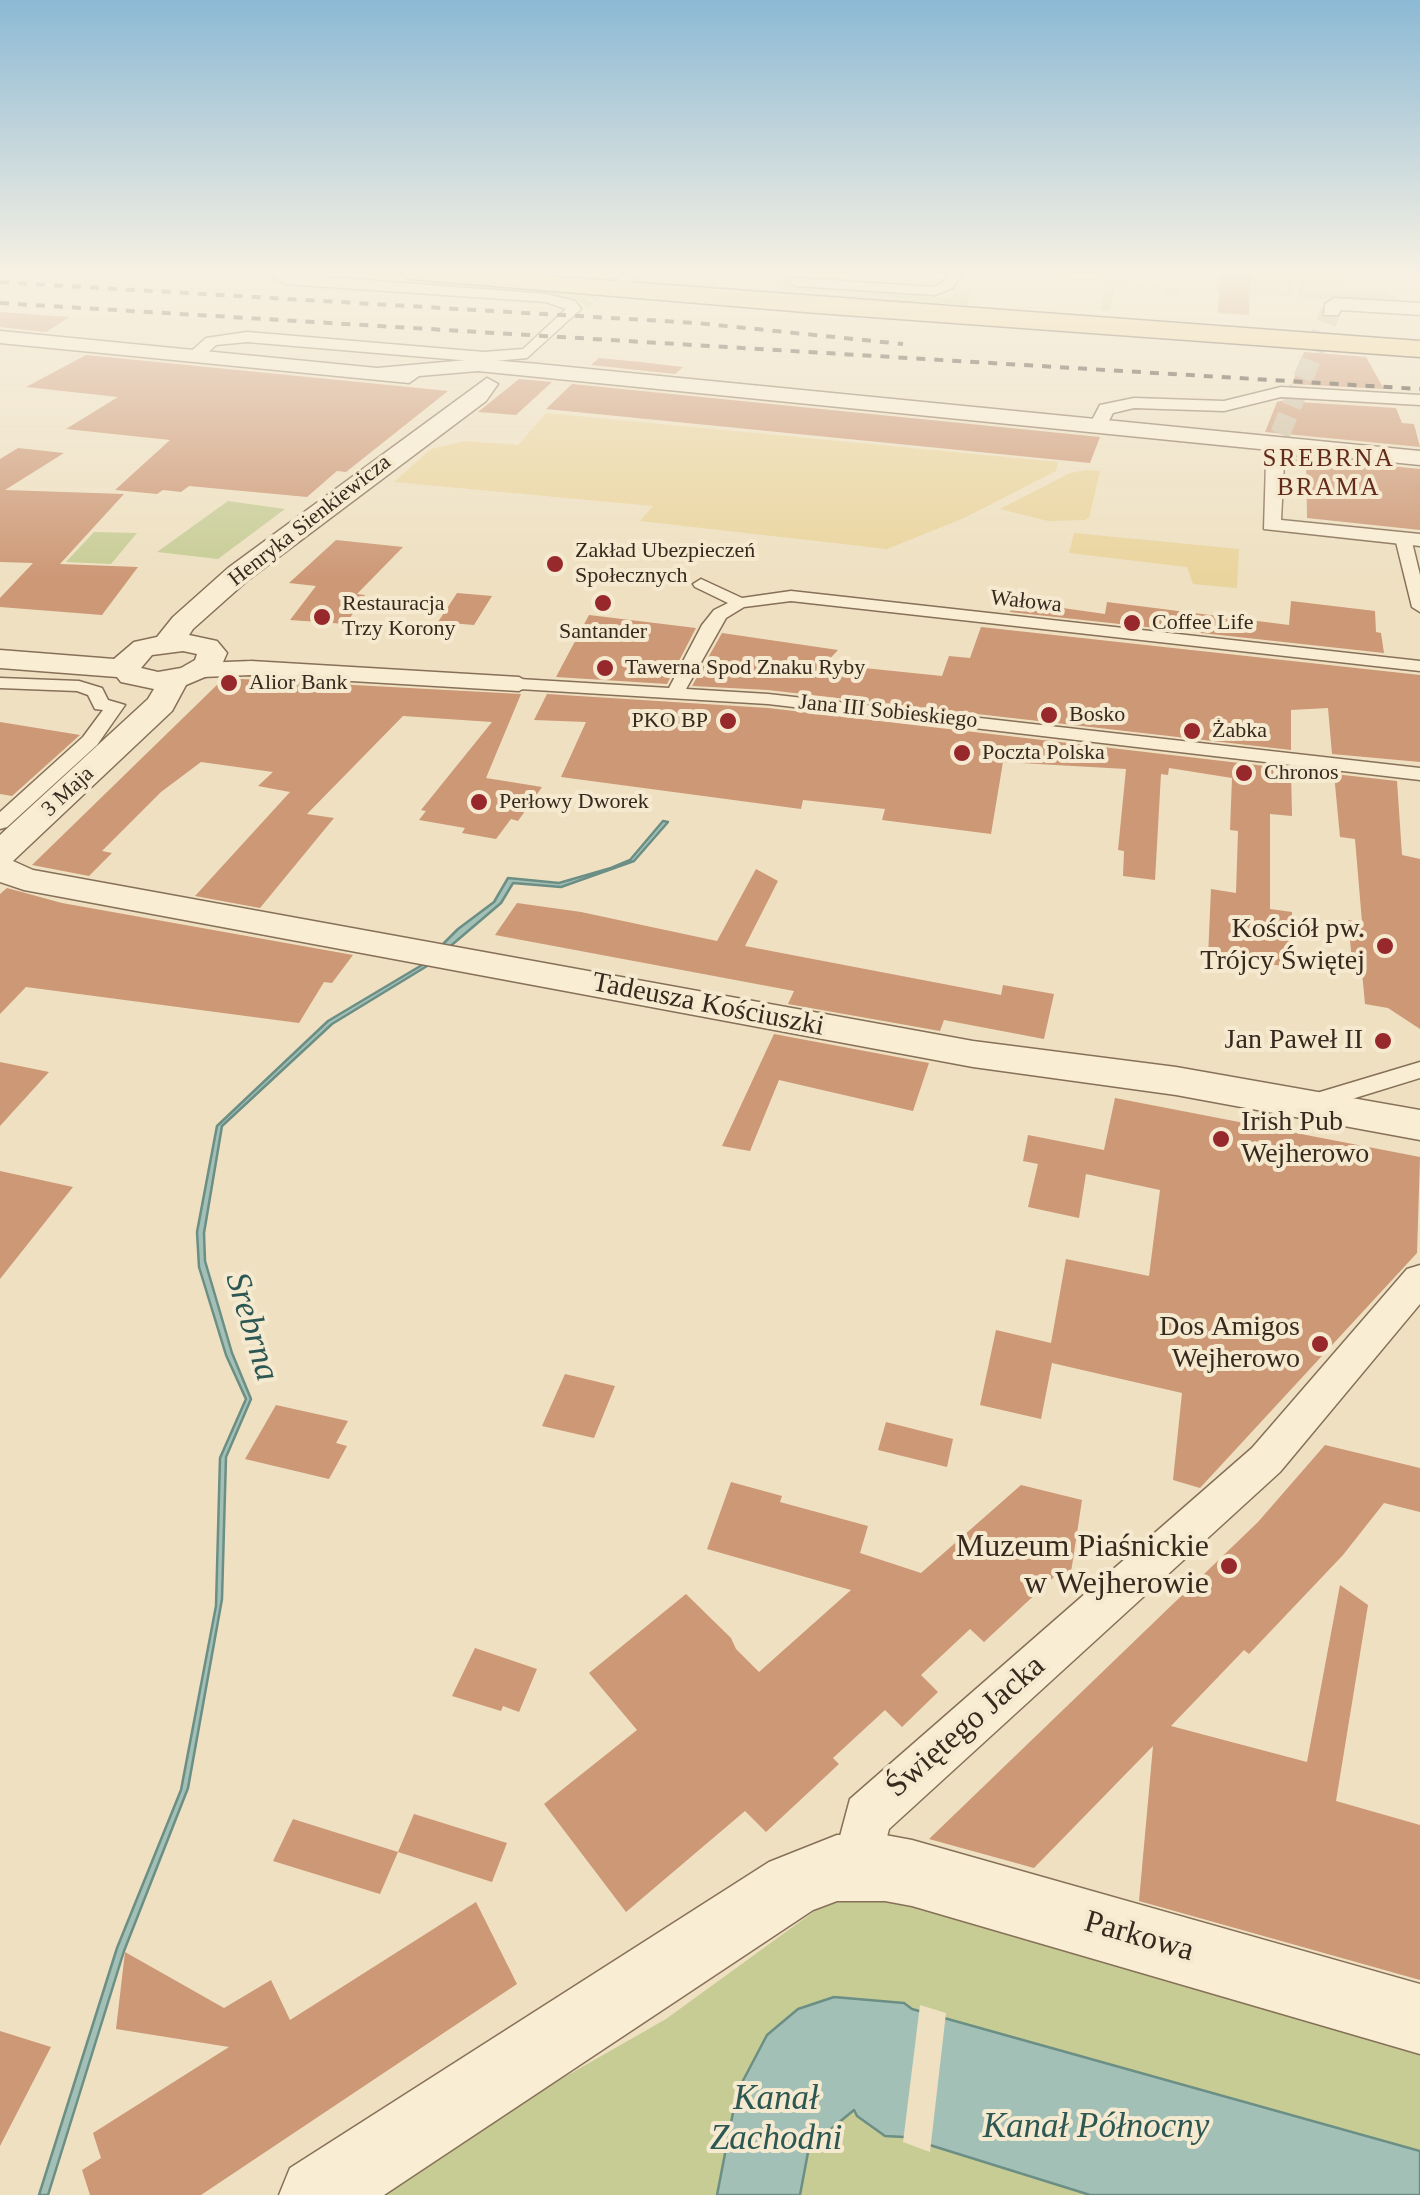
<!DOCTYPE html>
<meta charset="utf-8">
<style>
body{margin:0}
canvas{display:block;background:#eee0c1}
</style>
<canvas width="1420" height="2195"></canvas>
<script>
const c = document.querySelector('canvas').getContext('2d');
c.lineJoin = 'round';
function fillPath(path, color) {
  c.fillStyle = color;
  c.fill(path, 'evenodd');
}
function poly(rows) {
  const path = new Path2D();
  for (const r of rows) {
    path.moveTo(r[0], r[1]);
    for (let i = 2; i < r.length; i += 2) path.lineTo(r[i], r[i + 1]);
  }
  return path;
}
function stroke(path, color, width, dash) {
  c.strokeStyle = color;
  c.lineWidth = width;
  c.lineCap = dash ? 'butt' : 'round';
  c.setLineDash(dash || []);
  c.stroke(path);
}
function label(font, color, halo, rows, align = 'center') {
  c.font = font + ' Georgia,serif';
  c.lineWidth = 8;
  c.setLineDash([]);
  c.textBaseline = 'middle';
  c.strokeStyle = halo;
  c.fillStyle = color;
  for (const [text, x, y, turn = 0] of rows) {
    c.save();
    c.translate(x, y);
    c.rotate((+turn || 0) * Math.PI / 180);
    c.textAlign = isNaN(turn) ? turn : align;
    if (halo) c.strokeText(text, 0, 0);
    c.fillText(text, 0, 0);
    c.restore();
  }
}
fillPath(poly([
 [281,272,502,286,338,272,375,272,693,300,520,287,601,297,596,302,581,295,593,304,588,308,575,298,557,296,296,279],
 [984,272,1098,279,1183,290,1172,292,1185,294,1164,296,1165,288,1116,285,1109,311,1101,310,1107,283,986,275,973,303],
 [1246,272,1292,272,1293,297,1213,292,1213,285,1224,285],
 [1299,272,1342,272,1345,289,1380,289,1408,305,1299,298],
 [777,276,793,276,788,286,951,298,954,292,970,293,967,305,1041,310,919,302,679,283,966,304,772,288],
 [228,501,285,509,218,559,157,552],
 [94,532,137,533,111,564,66,562],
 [877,1898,915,1904,1420,2047,1420,2195,384,2195,484,2123,666,2019,827,1902]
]), '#c7cc95');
fillPath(poly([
 [546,413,1058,462,1056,471,964,518,887,549,640,521,653,506,394,482,431,449,465,441,518,445],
 [1086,470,1100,471,1089,518,1085,520,1048,521,1000,509,1070,473],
 [1074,533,1239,549,1237,588,1193,584,1187,567,1069,553]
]), '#ead49d');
const water = poly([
 [663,821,668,822,634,861,561,887,513,883,501,903,427,966,332,1024,222,1126,204,1233,205,1261,232,1353,251,1399,226,1457,222,1599,188,1788,124,1951,48,2195,39,2195,117,1948,181,1790,216,1606,220,1458,246,1399,226,1355,199,1267,197,1232,217,1126,328,1021,422,965,458,929,494,902,508,878,559,883,611,868,630,860,663,821],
 [834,1997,904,2003,912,2009,1420,2151,1420,2195,1090,2195,904,2137,885,2136,857,2116,854,2110,809,2147,800,2195,717,2195,737,2092,767,2035,798,2009,834,1997]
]);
fillPath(water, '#a3c0b7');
stroke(water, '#6b8e85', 2.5);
fillPath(poly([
 [920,2005,946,2013,930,2152,903,2142]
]), '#eee0c1');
fillPath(poly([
 [1220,273,1250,274,1249,315,1218,313],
 [0,312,70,317,46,332,0,327],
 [1304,352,1366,357,1384,389,1292,384],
 [86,355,409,387,448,391,346,472,337,471,307,497,189,486,181,492,163,490,157,494,115,490,170,440,66,429,118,397,26,387],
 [599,358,640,362,683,367,675,374,591,365],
 [519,379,552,382,516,415,478,412],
 [572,384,1100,437,1090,463,546,409],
 [1281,401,1396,408,1402,423,1414,424,1420,447,1265,432,1277,402],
 [18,448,64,453,5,490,124,494,60,564,138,567,102,615,0,607,0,598,33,563,0,562,0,459],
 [1301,457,1420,469,1420,530,1307,518,1306,460,1291,462],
 [336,540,403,547,357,594,365,595,346,624,290,620,316,586,289,583],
 [457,593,492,596,474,625,438,622],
 [1013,601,1105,614,1107,602,1289,625,1291,601,1375,611,1376,632,1381,633,1384,653,1010,612],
 [589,615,696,628,667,684,556,677],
 [981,627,1420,675,1420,762,1332,754,1328,708,1291,710,1291,750,768,690,692,686,722,633,838,650,825,664,942,676,949,656,970,658],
 [242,679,521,694,486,778,542,787,518,821,511,819,496,839,462,833,465,828,419,820,426,811,421,810,492,722,403,716,307,814,334,818,260,908,195,896,290,792,258,786,273,772,201,762,161,792,102,851,112,853,89,876,32,865,221,681],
 [547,694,768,708,1291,769,1292,816,1270,814,1270,909,1292,912,1292,967,1208,957,1211,889,1236,893,1238,831,1230,830,1232,778,1169,768,1168,775,1161,774,1155,880,1123,876,1124,851,1118,850,1126,769,1003,762,991,834,882,820,885,809,803,800,801,809,561,777,586,722,534,720],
 [0,722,80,735,12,796,0,794],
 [1334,774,1397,781,1402,855,1420,859,1420,1029,1388,1008,1365,1004,1362,972,1353,971,1348,920,1362,922,1355,839,1340,837],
 [756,869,778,881,745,946,1001,995,1003,985,1054,994,1044,1039,944,1020,940,1031,788,1004,794,991,495,935,517,903,581,912,717,941],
 [7,888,62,903,353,955,332,983,324,982,299,1023,26,987,0,1014,0,894],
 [774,1034,929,1063,913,1111,779,1080,750,1151,722,1146],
 [0,1062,49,1072,0,1126],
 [1115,1098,1420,1157,1417,1253,1200,1488,1173,1480,1182,1393,1052,1363,1041,1419,980,1405,996,1330,1051,1343,1066,1259,1149,1276,1160,1190,1086,1174,1079,1218,1028,1207,1038,1164,1023,1161,1028,1135,1104,1150],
 [0,1171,73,1187,0,1279],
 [565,1374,615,1386,594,1438,542,1426],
 [276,1405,348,1421,336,1443,347,1446,329,1479,245,1459],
 [886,1422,953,1439,947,1467,878,1450],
 [1325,1445,1420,1468,1420,1512,1384,1503,1343,1555,1249,1654,1244,1650,1171,1726,1307,1762,1340,1585,1368,1605,1336,1801,1420,1825,1420,1980,1139,1901,1153,1746,1034,1868,929,1839,1258,1522],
 [731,1482,782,1496,780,1502,868,1526,860,1553,921,1573,1021,1485,1082,1500,1070,1579,1055,1576,984,1642,970,1629,921,1675,938,1692,902,1727,885,1710,833,1758,839,1764,766,1832,745,1811,626,1912,544,1804,637,1730,589,1673,686,1594,731,1638,736,1649,759,1672,851,1590,707,1549],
 [475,1648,537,1669,519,1712,503,1706,501,1711,452,1696],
 [414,1814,507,1843,492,1882,398,1852],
 [293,1819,398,1852,380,1894,273,1861],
 [476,1902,517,1984,201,2195,90,2195,82,2170,101,2158,93,2133,229,2047,116,2029,125,1952,224,2008,271,1980,290,2020],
 [0,2031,51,2047,0,2146]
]), '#cd9876');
stroke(poly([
 [1280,434,1331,311]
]), '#c9bba0', 20, [20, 10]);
const pedestrian = poly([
 [1403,533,1411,538,1420,575,1420,612,1412,607,1395,538,1403,533],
 [701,579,742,598,791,591,1420,661,1420,671,791,601,744,607,726,618,686,689,768,694,1420,768,1420,780,768,704,519,689,510,684,519,679,669,688,702,625,714,610,728,603,695,587,693,584,701,579],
 [0,678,79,681,102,688,108,700,125,705,97,745,7,827,0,829,0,812,83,737,103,710,95,709,88,695,77,691,0,688,0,678],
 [1420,1062,1420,1078,1329,1106,1316,1098,1320,1092,1420,1062]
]);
const minor = poly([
 [260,272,546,294,575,301,581,309,527,358,484,362,247,342,216,345,201,359,189,359,189,353,206,338,247,332,484,352,523,349,566,309,546,302,286,284,260,272],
 [626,272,642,272,627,285,617,285,617,279,626,272],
 [949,272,963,272,953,288,935,295,796,286,789,282,796,278,933,287,943,282,949,272],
 [1281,387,1420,395,1420,405,1281,397,1224,411,1134,408,1113,413,1104,430,1089,426,1100,405,1134,398,1224,401,1281,387],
 [1300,441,1309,446,1306,450,1284,462,1281,520,1420,534,1420,546,1264,529,1266,462,1274,450,1300,441],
 [251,661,519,677,531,684,519,691,251,675,202,677,191,670,202,663,251,661],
 [1420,1265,1420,1304,1280,1472,889,1829,875,1884,857,1891,839,1884,832,1866,850,1799,1252,1448,1407,1269,1420,1265]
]);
const tertiary = poly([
 [1334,298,1420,303,1420,315,1341,310,1338,315,1324,315,1325,304,1334,298],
 [0,331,377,368,478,359,538,364,1420,451,1420,465,478,371,419,376,409,383,0,343,0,331],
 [487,378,498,384,486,401,248,580,193,629,189,635,217,641,227,653,219,671,186,685,172,711,13,861,33,870,973,1041,1176,1067,1420,1110,1420,1140,1176,1095,973,1067,24,890,0,882,0,835,148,699,154,689,121,682,117,677,0,668,0,650,114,659,134,642,157,637,173,617,228,568,487,378],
 [183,651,197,654,195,660,181,668,158,672,141,668,152,655,183,651],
 [837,1835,885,1835,912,1840,1420,1984,1420,2054,912,1906,885,1901,837,1901,813,1910,384,2195,279,2195,290,2168,769,1862,837,1835]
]);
const primary = poly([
 [399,272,493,272,1420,341,1420,357,817,313,410,279,399,272]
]);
stroke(pedestrian, '#877058', 3);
stroke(minor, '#877058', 3);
stroke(tertiary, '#877058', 3);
stroke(primary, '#553f2d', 3);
fillPath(pedestrian, '#f9edd4');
fillPath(minor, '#f9edd4');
fillPath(tertiary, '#f9edd4');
fillPath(primary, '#f2d498');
stroke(poly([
 [0,282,697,323,903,344],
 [0,303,1420,389]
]), '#37291d', 4, [9, 9]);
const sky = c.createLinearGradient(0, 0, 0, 579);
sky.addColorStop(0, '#8cb9d4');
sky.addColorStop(0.47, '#f7f1e3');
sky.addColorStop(1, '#f7f1e300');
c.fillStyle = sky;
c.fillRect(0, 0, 1420, 579);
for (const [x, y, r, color] of [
 [555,564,10,"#97282b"],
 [603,603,10,"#97282b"],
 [322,617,10,"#97282b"],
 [1132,623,10,"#97282b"],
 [605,668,10,"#97282b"],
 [229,683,10,"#97282b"],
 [1049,715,10,"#97282b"],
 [728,721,10,"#97282b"],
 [1192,731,10,"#97282b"],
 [962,753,10,"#97282b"],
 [1244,773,10,"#97282b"],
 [479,802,10,"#97282b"],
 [1385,946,10,"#97282b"],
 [1383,1041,10,"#97282b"],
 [1221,1139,10,"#97282b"],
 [1320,1344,10,"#97282b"],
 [1229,1566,10,"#97282b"]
]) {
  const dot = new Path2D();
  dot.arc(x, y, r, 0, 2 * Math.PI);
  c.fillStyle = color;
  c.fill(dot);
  stroke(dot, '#f5ead0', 4);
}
label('22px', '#37291d', '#f5ead0', [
 ["Henryka Sienkiewicza",310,521,-38],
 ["Wałowa",1026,602,6],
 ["Jana III Sobieskiego",888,712,6],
 ["3 Maja",68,792,-43]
]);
label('22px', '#37291d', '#f5ead0', [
 ["Zakład Ubezpieczeń",575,551],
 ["Społecznych",575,576],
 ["Restauracja",342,604],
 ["Trzy Korony",342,629],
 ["Coffee Life",1152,623],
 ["Santander",603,632,"center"],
 ["Tawerna Spod Znaku Ryby",625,668],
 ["Alior Bank",249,683],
 ["Bosko",1069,715],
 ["PKO BP",708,721,"right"],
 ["Żabka",1212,731],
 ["Poczta Polska",982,753],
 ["Chronos",1264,773],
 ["Perłowy Dworek",499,802]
], 'left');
c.letterSpacing = '2.5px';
label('25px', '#642a1c', '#f5ead0', [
 ["SREBRNA",1329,459],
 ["BRAMA",1329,488]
]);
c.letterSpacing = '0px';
label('28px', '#37291d', '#f5ead0', [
 ["Kościół pw.",1365,930],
 ["Trójcy Świętej",1365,962],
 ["Jan Paweł II",1363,1041],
 ["Irish Pub",1241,1123,"left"],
 ["Wejherowo",1241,1155,"left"],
 ["Dos Amigos",1300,1328],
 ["Wejherowo",1300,1360]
], 'right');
label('28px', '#37291d', '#f5ead0', [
 ["Tadeusza Kościuszki",708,1005,11]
]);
label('32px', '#37291d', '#f5ead0', [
 ["Muzeum Piaśnickie",1209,1548],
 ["w Wejherowie",1209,1585]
], 'right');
label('32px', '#37291d', '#f5ead0', [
 ["Świętego Jacka",966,1727,-41],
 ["Parkowa",1139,1937,16]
]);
label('italic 35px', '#2c5753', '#f5ead0', [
 ["Srebrna",251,1327,73],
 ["Kanał",776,2100],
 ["Zachodni",776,2140],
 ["Kanał Północny",1096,2128]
]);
</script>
